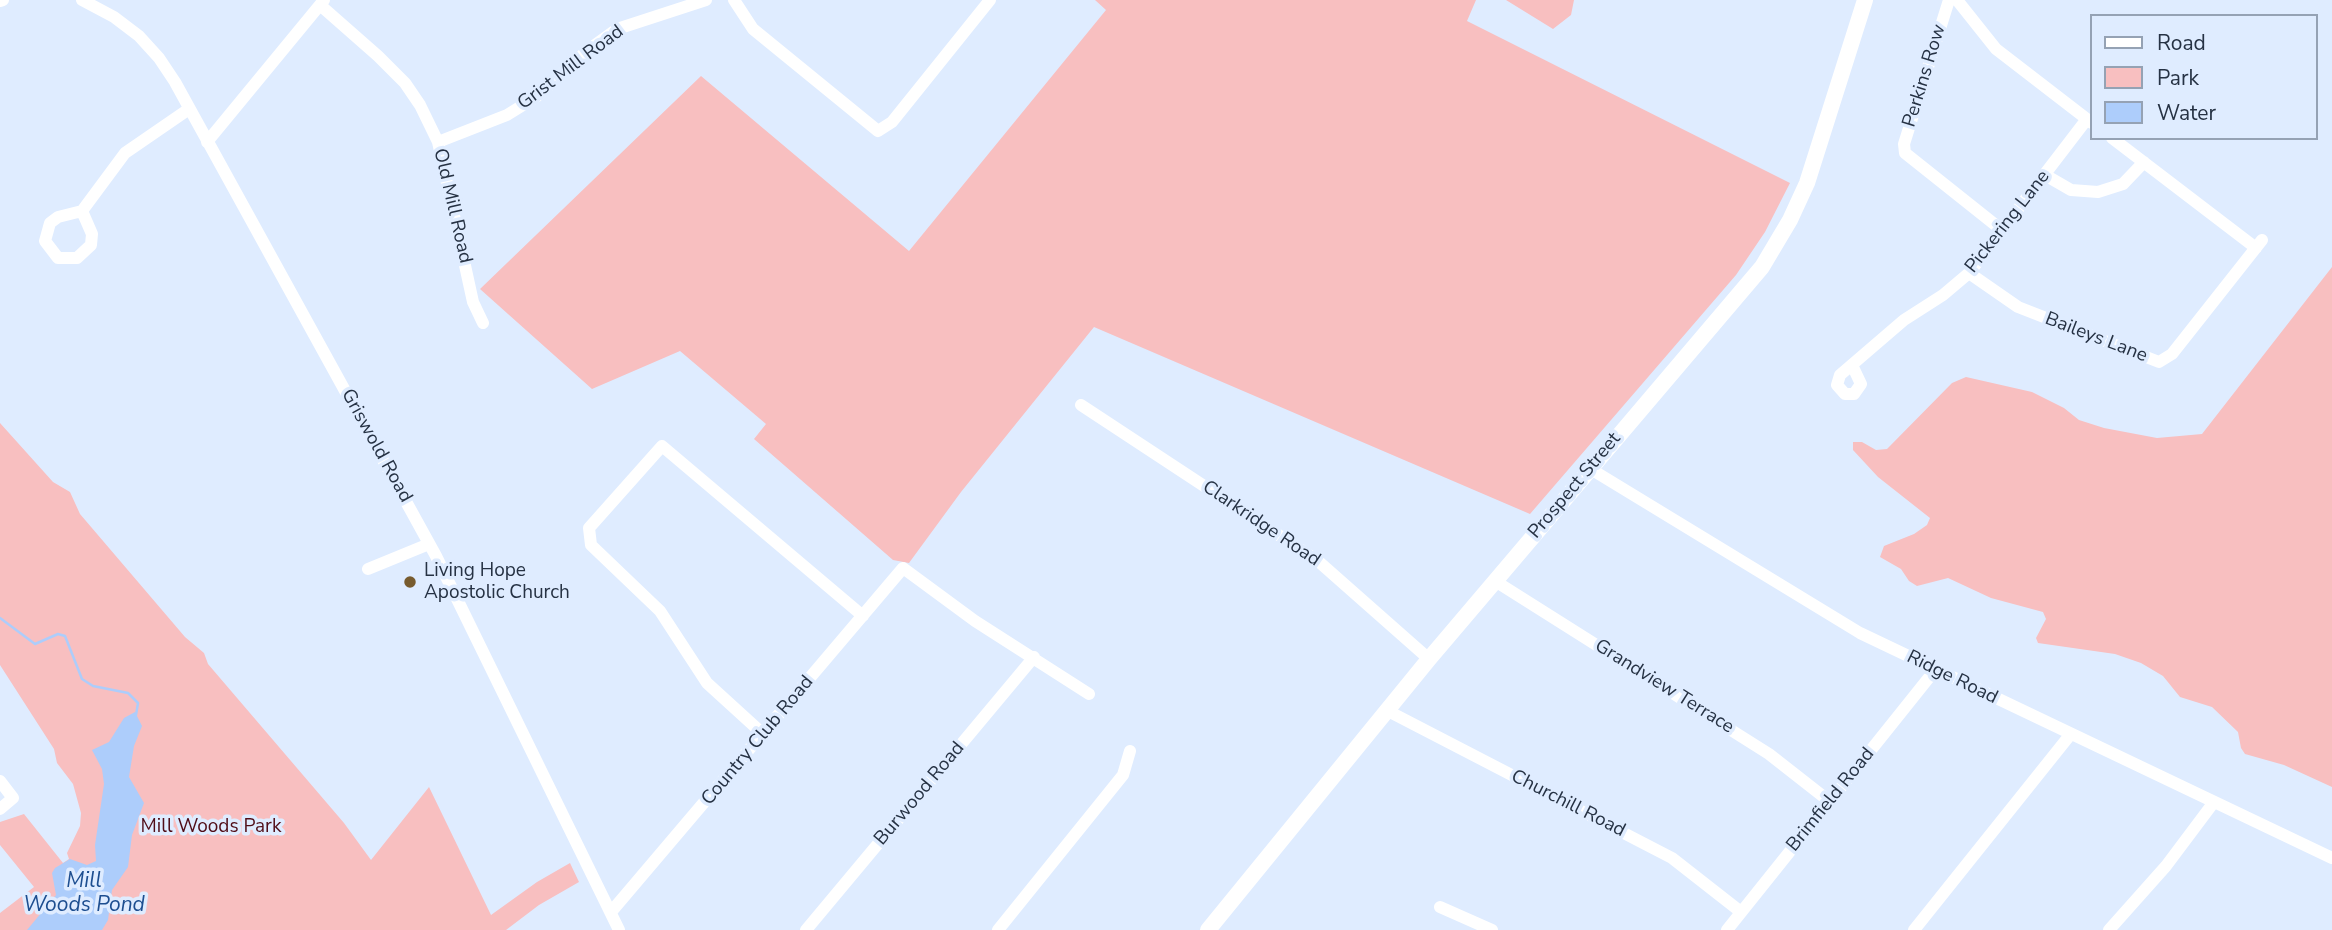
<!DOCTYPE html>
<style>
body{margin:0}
#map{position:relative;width:2332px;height:930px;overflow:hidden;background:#dfecff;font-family:"Nunito Sans",sans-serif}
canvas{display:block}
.legend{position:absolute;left:2090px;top:14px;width:228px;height:126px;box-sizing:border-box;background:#dfecff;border:2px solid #95a2b4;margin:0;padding:9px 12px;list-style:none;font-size:21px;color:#263244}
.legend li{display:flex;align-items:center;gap:14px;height:35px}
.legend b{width:35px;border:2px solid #95a2b4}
</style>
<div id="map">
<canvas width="2332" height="930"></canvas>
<ul class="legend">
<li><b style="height:9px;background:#fff"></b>Road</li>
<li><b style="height:19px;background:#f8bfc0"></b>Park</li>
<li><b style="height:19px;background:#adcdfb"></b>Water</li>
</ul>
</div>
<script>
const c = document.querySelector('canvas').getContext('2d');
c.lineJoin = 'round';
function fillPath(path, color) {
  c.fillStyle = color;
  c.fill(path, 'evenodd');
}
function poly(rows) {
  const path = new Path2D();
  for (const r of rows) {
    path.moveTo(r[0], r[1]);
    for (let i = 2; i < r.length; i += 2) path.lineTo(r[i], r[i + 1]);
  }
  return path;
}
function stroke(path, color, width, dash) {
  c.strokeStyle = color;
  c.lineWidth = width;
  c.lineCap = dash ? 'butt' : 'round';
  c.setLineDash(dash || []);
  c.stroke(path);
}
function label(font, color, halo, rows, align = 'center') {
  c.font = font + ' "Nunito Sans",sans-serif';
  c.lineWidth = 7;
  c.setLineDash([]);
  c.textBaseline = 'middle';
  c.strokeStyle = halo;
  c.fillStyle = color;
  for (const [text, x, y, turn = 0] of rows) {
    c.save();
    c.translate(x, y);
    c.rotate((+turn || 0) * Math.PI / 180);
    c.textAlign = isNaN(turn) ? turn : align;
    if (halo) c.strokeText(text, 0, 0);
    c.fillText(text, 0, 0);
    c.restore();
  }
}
fillPath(poly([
 [1095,0,1476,0,1467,21,1790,183,1765,232,1736,275,1530,514,1094,327,961,492,909,563,893,560,754,439,766,424,680,351,592,389,480,289,701,76,909,251,1106,10],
 [1506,0,1574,0,1571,15,1553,29],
 [2332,267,2332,787,2284,765,2245,754,2241,748,2238,732,2212,707,2180,697,2163,676,2141,663,2115,654,2038,643,2036,638,2046,619,2043,612,1991,598,1948,578,1917,586,1909,581,1901,569,1880,557,1884,546,1914,534,1927,525,1930,518,1878,477,1853,450,1853,442,1862,442,1876,450,1887,449,1952,383,1966,377,2032,392,2064,408,2079,420,2104,428,2157,438,2202,434],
 [0,423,53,482,70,492,80,514,185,637,204,653,208,664,344,823,371,860,429,787,491,915,537,882,570,863,579,882,539,905,506,930,0,930,0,913,34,887,0,845,0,822,24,814,63,863,69,859,67,853,80,826,81,813,73,784,57,763,54,749,0,665]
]), '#f8bfc0');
fillPath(poly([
 [135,712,142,726,134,746,129,777,144,803,132,835,128,867,112,890,108,920,102,930,27,930,56,895,52,873,55,868,70,859,87,865,96,861,95,845,104,784,102,769,92,750,109,742,124,718]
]), '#adcdfb');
stroke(poly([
 [0,618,35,644,58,634,65,636,82,679,93,686,128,693,138,703,136,715]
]), '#adcdfb', 2.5);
stroke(poly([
 [82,0,114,17,139,36,159,58,175,82,436,556,619,930],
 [734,0,753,29,878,131,892,122,990,0],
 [1949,0,1904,144,1905,153,2003,231],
 [1957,0,1996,49,2092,123],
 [0,1,3,0],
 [320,5,378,56,405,83,420,105,438,142,473,302,483,323],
 [2112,138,2256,248],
 [207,142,324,0],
 [438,142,507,115,536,97,588,50,617,29,706,0],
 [2045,175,2071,190,2098,192,2123,184,2144,162],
 [82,211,58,217,50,223,45,241,58,258,77,258,91,245,92,234,82,211,125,153,189,109],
 [1969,273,2018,307,2159,362,2172,354,2262,240],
 [1852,365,1861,384,1854,394,1845,394,1837,385,1840,375,1904,320,1943,295,1969,273,2087,119],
 [1081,405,1318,561,1429,659],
 [1589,468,1860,633,2332,858],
 [368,569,429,544],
 [1495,581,1769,754,1829,801],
 [1386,710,1672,858,1741,912],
 [763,734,707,683,660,611,591,545,589,528,662,446,863,616],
 [0,781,13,798,0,809],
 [1440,907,1492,930],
 [611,912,903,568,975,621,1089,694],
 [806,930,1034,657],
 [998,930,1123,775,1130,751],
 [1727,930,1935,670],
 [1914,930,2070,735],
 [2109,930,2166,866,2214,802]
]), '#fff', 12);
stroke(poly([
 [1208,930,1429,659,1762,267,1790,220,1807,183,1865,0]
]), '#fff', 16);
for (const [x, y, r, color] of [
 [410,582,7,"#775b2e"]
]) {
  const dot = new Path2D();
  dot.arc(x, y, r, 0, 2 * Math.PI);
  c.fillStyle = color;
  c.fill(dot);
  stroke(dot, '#dfecff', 2.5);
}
label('19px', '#263244', '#dfecff', [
 ["Grist Mill Road",571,68,-37],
 ["Perkins Row",1925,76,-73],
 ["Old Mill Road",452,206,77],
 ["Pickering Lane",2008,222,-52],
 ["Baileys Lane",2096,338,21],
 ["Griswold Road",376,446,61],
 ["Prospect Street",1575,486,-50],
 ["Clarkridge Road",1261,524,34],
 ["Ridge Road",1952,678,26],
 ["Grandview Terrace",1664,687,32],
 ["Country Club Road",758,741,-50],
 ["Burwood Road",920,794,-50],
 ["Brimfield Road",1831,800,-51],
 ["Churchill Road",1568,804,27]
]);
label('19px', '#263244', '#dfecff', [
 ["Living Hope",424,571],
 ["Apostolic Church",424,593]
], 'left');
label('19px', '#500d18', '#dfecff', [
 ["Mill Woods Park",211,827]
]);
label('italic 21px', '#1d4e90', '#dfecff', [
 ["Mill",84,882],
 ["Woods Pond",84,906]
]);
</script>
